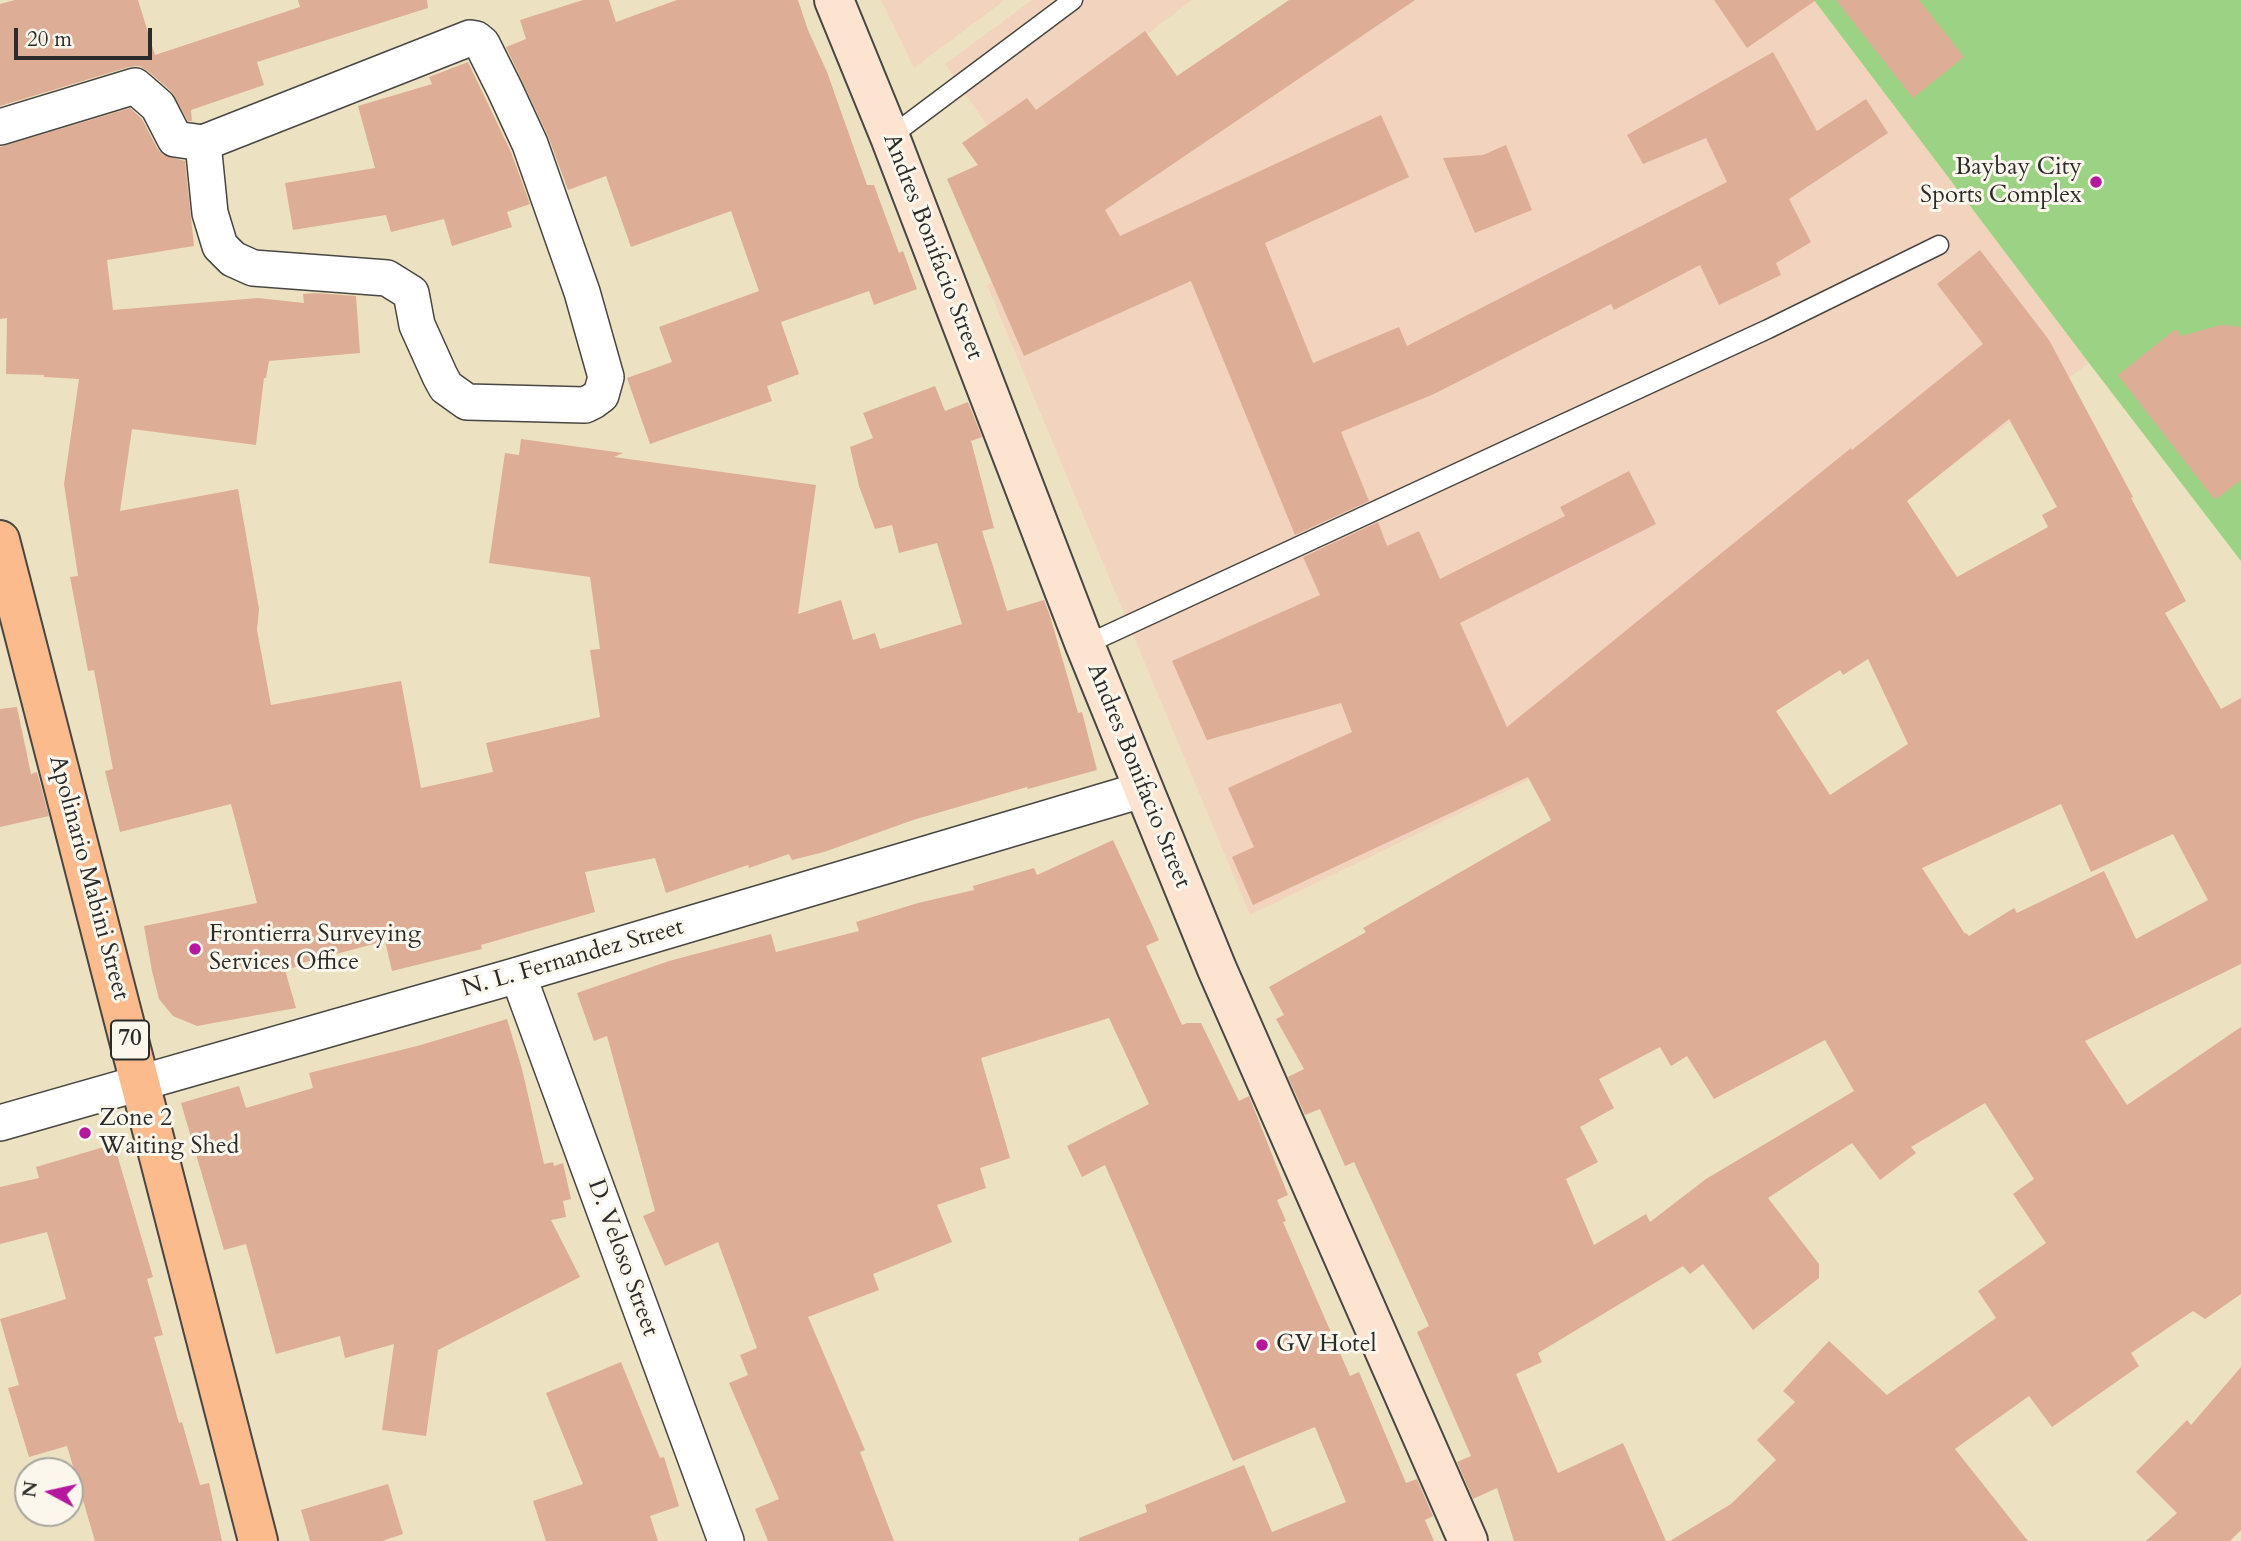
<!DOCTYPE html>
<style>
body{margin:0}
#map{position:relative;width:2241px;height:1541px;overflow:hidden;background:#ece2c1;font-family:Cardo,serif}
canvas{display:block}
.north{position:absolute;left:14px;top:1457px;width:70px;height:70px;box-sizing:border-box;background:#fbf7ec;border:2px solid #a8a59f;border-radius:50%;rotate:278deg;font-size:19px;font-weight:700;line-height:28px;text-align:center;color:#2b2b2b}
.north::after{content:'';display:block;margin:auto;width:24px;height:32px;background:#b5179e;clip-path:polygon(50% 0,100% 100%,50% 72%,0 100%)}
.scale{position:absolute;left:14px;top:28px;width:138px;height:32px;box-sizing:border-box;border:4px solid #2b2b2b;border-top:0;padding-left:9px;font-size:21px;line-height:24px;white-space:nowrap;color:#2b2b2b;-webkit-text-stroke:5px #fbf7ec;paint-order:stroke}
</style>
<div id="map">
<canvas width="2241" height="1541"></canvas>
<div class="north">N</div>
<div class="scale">20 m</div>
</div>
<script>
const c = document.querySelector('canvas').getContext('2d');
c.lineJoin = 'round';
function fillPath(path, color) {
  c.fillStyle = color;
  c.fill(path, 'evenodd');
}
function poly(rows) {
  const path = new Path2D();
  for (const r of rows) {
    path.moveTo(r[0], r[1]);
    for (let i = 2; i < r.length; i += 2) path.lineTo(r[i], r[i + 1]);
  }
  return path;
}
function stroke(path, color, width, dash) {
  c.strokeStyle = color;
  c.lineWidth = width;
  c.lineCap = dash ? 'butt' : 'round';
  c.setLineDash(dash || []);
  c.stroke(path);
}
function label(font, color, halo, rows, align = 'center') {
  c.font = font + ' Cardo,serif';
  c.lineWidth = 6;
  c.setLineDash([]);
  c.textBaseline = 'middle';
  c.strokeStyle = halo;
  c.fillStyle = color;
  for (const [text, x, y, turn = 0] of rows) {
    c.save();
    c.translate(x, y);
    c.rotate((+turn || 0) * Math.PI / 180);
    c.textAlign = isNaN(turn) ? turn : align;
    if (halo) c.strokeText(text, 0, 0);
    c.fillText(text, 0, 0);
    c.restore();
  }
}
fillPath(poly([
 [881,0,1005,0,914,68],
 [1032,0,1192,0,1001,146,945,64],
 [1412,0,1814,0,2089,363,1533,778,1250,915,987,285]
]), '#f2d4be');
fillPath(poly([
 [1814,0,2241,0,2241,561,2089,363]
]), '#9cd283');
fillPath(poly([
 [15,0,138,0,155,55,300,7,298,0,427,0,428,8,257,62,264,85,191,110,192,121,188,121,171,91,148,71,139,66,129,67,0,106,0,4],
 [583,0,609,0,616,22,677,0,798,0,808,30,827,72,867,185,874,185,899,253,903,251,917,289,874,305,869,291,781,322,799,374,767,386,772,401,650,444,627,378,672,362,659,327,759,291,731,211,631,247,606,176,568,190,548,136,506,47,526,39,520,20],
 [1289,0,1415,0,1105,210,1120,236,1381,115,1409,177,1265,243,1313,363,1399,327,1407,346,1727,182,1706,138,1643,164,1627,135,1773,52,1817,131,1866,99,1888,133,1789,199,1811,242,1776,263,1781,275,1719,305,1700,265,1614,310,1611,304,1434,394,1341,432,1369,501,1295,535,1191,281,1024,356,947,179,978,165,962,143,1027,98,1036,110,1145,31,1177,76],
 [1714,0,1816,0,1747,48],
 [1836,0,1919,0,1964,57,1913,98],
 [468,62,511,152,530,204,507,212,512,227,452,246,444,219,391,232,386,215,293,230,285,183,375,168,358,106,432,84,429,77],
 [130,108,142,119,157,148,163,155,185,161,194,246,107,260,113,310,258,298,304,303,303,294,316,293,356,296,360,353,269,361,266,378,264,378,256,445,132,429,120,511,238,489,259,609,257,630,271,705,401,681,421,788,493,772,486,743,600,717,590,650,600,649,590,577,489,563,505,453,519,455,521,439,623,453,614,457,816,485,798,614,841,600,853,640,875,633,880,649,962,624,937,543,899,553,892,525,875,529,859,486,850,447,873,438,863,413,935,386,945,411,968,402,982,437,971,441,994,528,982,531,1007,611,1044,600,1050,616,1078,713,1082,712,1097,770,1028,789,1027,787,913,820,824,852,792,860,789,854,749,868,748,865,666,893,655,858,585,872,595,912,481,945,482,949,392,971,385,941,302,963,302,965,285,970,296,1008,197,1026,173,1016,159,999,152,971,144,926,257,903,231,804,120,832,105,771,113,769,94,670,88,671,70,577,78,576,64,484,79,379,44,377,44,375,6,374,7,318,0,319,0,147],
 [1506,145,1532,210,1475,233,1443,158,1483,155],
 [1980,250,2049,340,2133,497,2131,498,2186,601,2165,613,2221,709,2241,698,2241,964,2085,1041,2127,1105,2241,1027,2241,1294,2205,1319,2193,1311,2131,1353,2139,1366,2052,1427,2029,1396,1955,1449,2028,1541,1670,1541,1731,1504,1776,1460,1757,1440,1795,1402,1783,1391,1829,1341,1887,1395,1996,1318,1978,1291,2046,1243,2013,1194,2034,1179,1985,1103,1911,1147,1916,1153,1880,1180,1852,1143,1768,1198,1819,1264,1819,1278,1753,1330,1703,1264,1690,1274,1683,1266,1538,1353,1542,1362,1516,1374,1558,1473,1623,1443,1666,1541,1514,1541,1497,1488,1473,1499,1457,1462,1471,1456,1417,1332,1429,1326,1354,1162,1345,1166,1320,1109,1305,1115,1288,1077,1304,1069,1276,1019,1284,1015,1269,987,1366,932,1363,928,1551,820,1528,777,1253,905,1232,857,1254,847,1228,788,1352,732,1341,703,1207,740,1172,661,1320,595,1303,557,1378,522,1387,546,1419,531,1440,579,1565,516,1560,507,1629,471,1656,524,1460,623,1507,727,1851,448,1852,450,1983,344,1937,284],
 [2009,419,2057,507,2042,515,2048,527,1957,577,1907,501],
 [1868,659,1908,744,1830,795,1776,711,1840,670,1843,675],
 [2061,804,2091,872,2173,834,2208,900,2136,939,2104,871,2017,913,2014,908,1969,936,1966,933,1965,934,1922,868],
 [1825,1040,1854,1091,1706,1179,1650,1222,1646,1214,1594,1245,1566,1179,1598,1162,1580,1127,1614,1108,1599,1079,1660,1047,1671,1066,1687,1056,1714,1099],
 [2221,325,2241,327,2241,480,2215,500,2118,375,2176,329,2181,336],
 [17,707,31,774,37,772,49,816,0,827,0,709],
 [1113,840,1159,940,1146,946,1182,1025,1187,1023,1201,1023,1239,1101,1249,1096,1288,1195,1277,1200,1286,1221,1283,1222,1350,1376,1359,1372,1406,1483,1417,1479,1433,1516,1425,1520,1434,1541,1079,1541,1079,1538,1147,1512,1145,1505,1244,1465,1272,1532,1346,1502,1315,1427,1233,1461,1105,1165,1082,1177,1067,1146,1149,1104,1109,1018,981,1058,1010,1158,980,1168,986,1188,937,1205,952,1242,873,1274,879,1290,808,1317,865,1450,860,1452,894,1541,768,1541,755,1509,779,1499,729,1383,748,1375,740,1355,757,1348,718,1242,665,1266,643,1216,655,1211,607,1036,594,1041,577,993,669,961,771,934,776,952,859,931,856,922,918,903,974,890,973,886,1034,868,1037,875],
 [507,1019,522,1069,544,1164,553,1162,554,1166,563,1163,571,1199,563,1201,566,1217,551,1220,580,1277,438,1350,426,1436,382,1430,394,1344,345,1358,340,1336,276,1354,246,1244,224,1250,181,1103,239,1086,246,1108,313,1088,309,1073,421,1045],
 [114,1144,153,1277,147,1279,163,1335,154,1337,179,1423,182,1422,200,1485,209,1483,222,1541,95,1541,67,1446,29,1457,8,1388,19,1385,0,1319,66,1299,47,1232,0,1244,0,1187,39,1178,36,1167],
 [621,1362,660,1458,664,1457,679,1506,650,1516,658,1541,546,1541,533,1501,583,1484,546,1393],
 [2241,1367,2241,1530,2230,1541,2146,1541,2177,1513,2136,1472,2187,1420,2191,1425],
 [388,1484,403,1534,382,1541,310,1541,301,1510]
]), '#dead96');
const lane = poly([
 [890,137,1073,0],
 [1085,645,1768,329,1939,245]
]);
const street = poly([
 [0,127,135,86,158,106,175,139,203,143,210,213,220,246,233,259,253,268,387,278,411,293,417,325,440,376,446,387,467,402,585,405,593,401,601,395,606,377,582,292,530,144,505,90,482,44,476,39,470,38,203,143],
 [518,975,726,1541],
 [0,1123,518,975,1145,789]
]);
const secondary = poly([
 [834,0,890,137,1085,645,1217,969,1468,1541]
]);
const primary = poly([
 [0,540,258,1541]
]);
stroke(lane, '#484642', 21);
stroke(street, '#484642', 38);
stroke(secondary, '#484642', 42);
stroke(primary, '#484642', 42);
stroke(lane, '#fff', 18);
stroke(street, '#fff', 35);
stroke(secondary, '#fde4d1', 38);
stroke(primary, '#fbbb8d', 38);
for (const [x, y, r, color] of [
 [2096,182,7,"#b5179e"],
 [195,949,7,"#b5179e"],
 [85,1133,7,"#b5179e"],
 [1262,1345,7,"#b5179e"]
]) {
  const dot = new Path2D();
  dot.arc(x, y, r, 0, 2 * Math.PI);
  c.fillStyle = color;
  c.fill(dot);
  stroke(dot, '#fbf7ec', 2.5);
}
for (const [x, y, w] of [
 [130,1040,38]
]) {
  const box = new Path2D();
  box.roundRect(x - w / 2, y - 19.5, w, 39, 5);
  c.fillStyle = '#fbf7ec';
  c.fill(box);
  stroke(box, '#2b2b2b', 2);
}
label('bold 23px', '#2b2b2b', null, [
 ["70",130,1040]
]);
label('24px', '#2b2b2b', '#fbf7ec', [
 ["Baybay City",2082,168,"right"],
 ["Sports Complex",2082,196,"right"],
 ["Frontierra Surveying",209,935],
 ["Services Office",209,963],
 ["Zone 2",99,1119],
 ["Waiting Shed",99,1147],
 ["GV Hotel",1276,1345]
], 'left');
label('24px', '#2b2b2b', '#fbf7ec', [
 ["Andres Bonifacio Street",932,247,69],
 ["Andres Bonifacio Street",1138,776,68],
 ["Apolinario Mabini Street",88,878,75],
 ["N. L. Fernandez Street",573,959,-16],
 ["D. Veloso Street",622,1258,70]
]);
</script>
